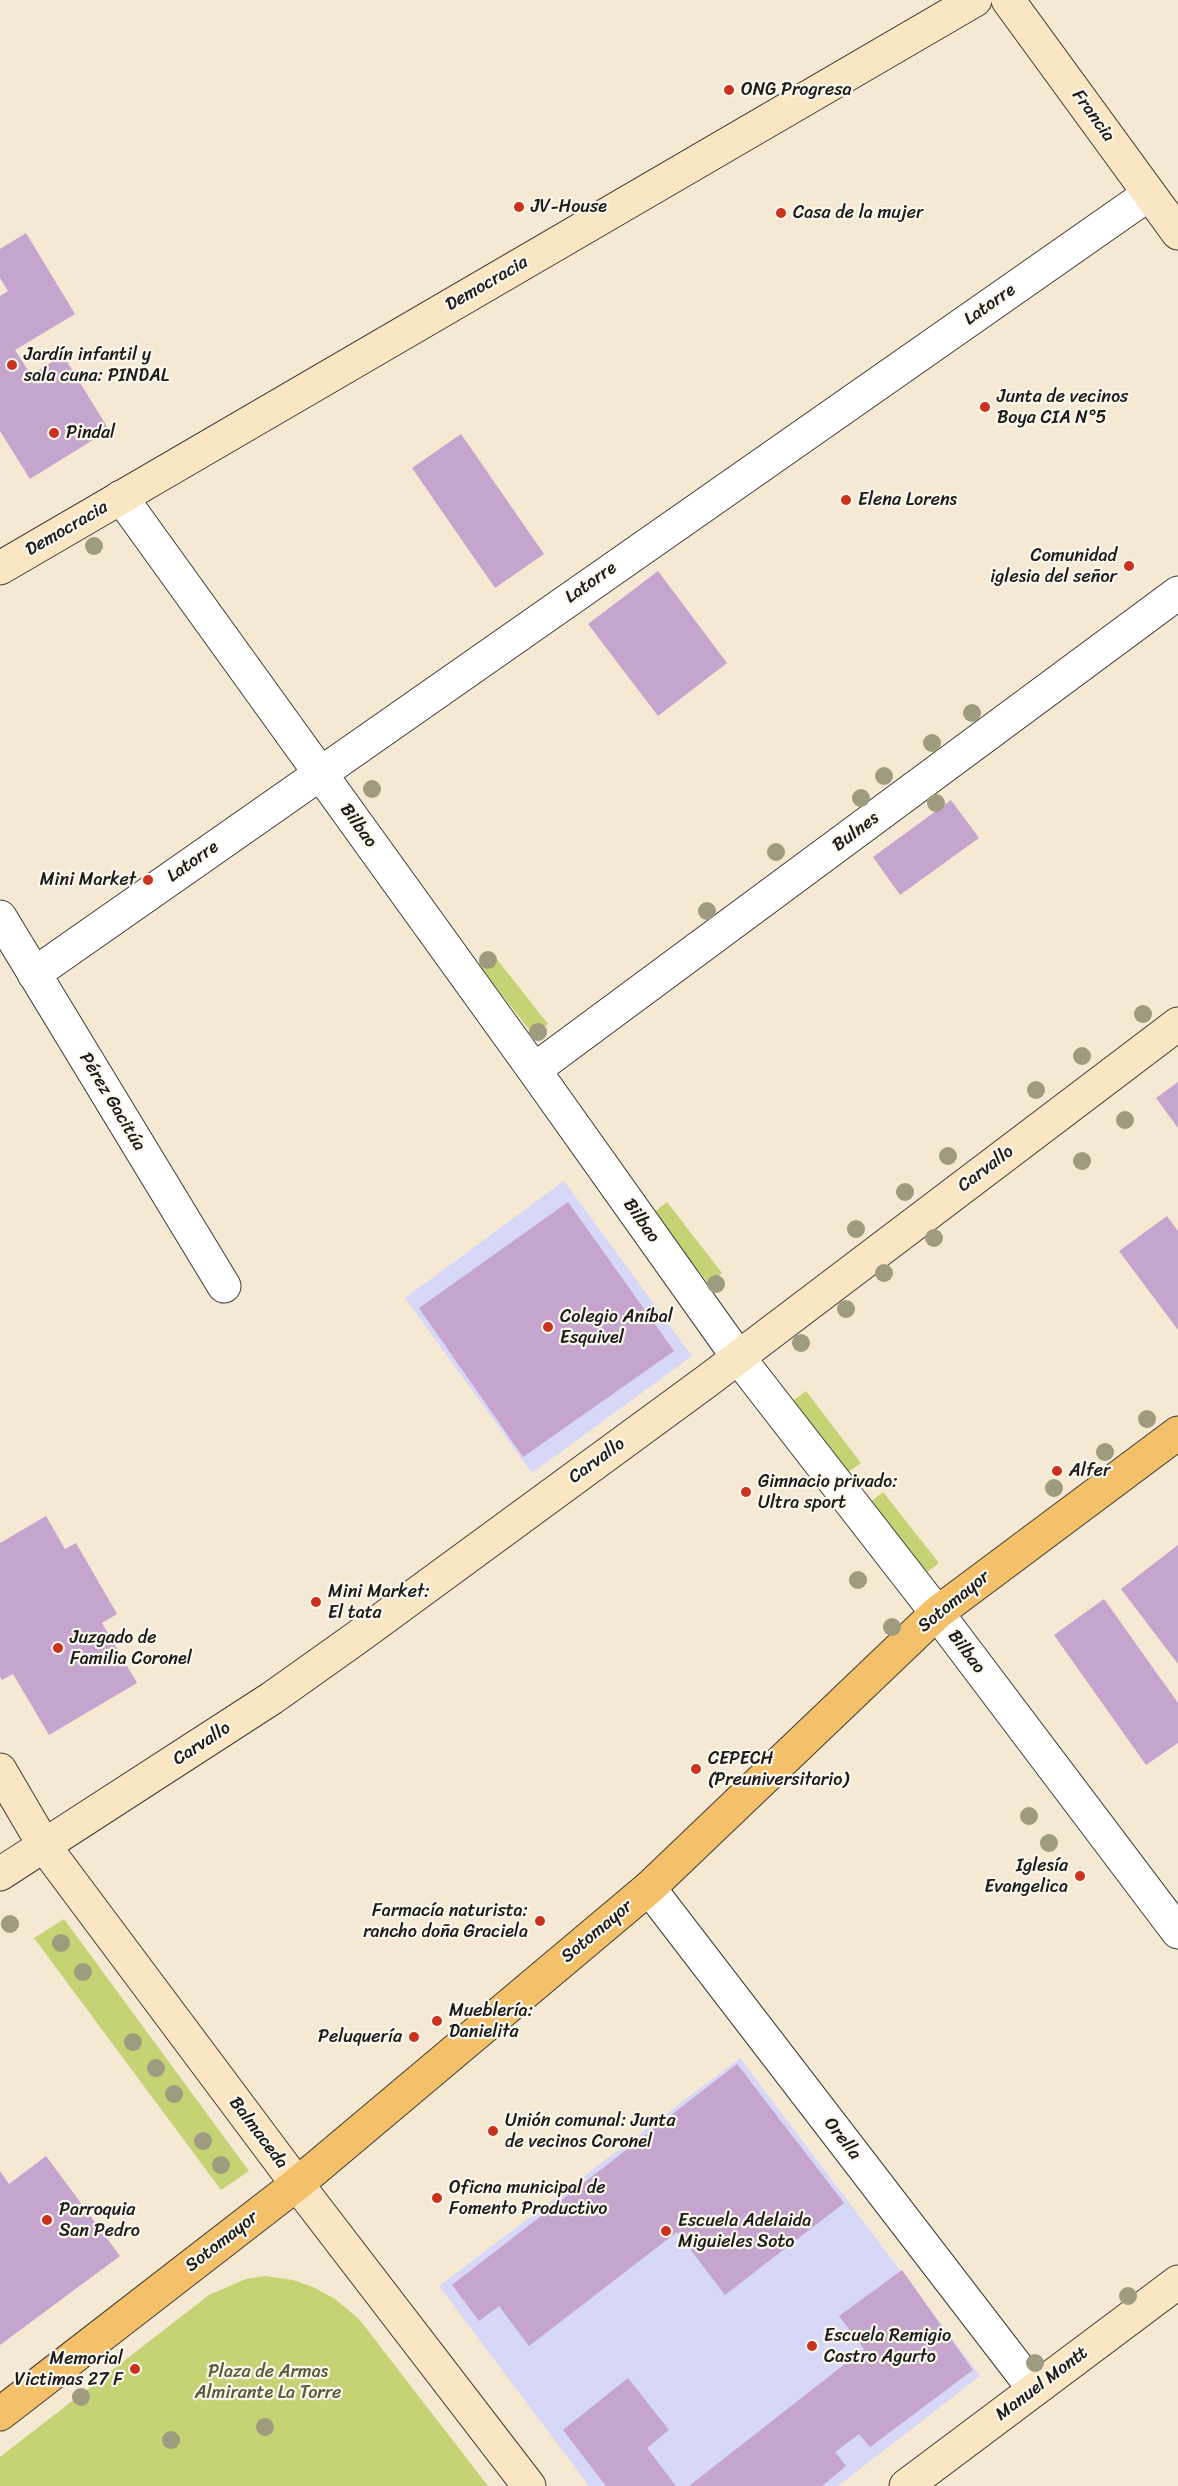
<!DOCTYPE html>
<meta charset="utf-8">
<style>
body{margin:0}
canvas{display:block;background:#f6e9d3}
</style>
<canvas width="1178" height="2486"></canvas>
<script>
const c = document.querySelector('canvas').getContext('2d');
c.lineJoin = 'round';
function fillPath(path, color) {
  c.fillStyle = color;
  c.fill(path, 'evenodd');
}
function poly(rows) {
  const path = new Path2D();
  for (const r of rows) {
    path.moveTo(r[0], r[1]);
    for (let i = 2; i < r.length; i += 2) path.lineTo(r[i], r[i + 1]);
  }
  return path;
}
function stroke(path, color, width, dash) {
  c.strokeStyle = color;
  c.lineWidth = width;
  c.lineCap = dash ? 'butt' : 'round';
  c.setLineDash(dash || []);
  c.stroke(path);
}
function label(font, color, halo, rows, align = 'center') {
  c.font = font + ' Sriracha,sans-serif';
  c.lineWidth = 4.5;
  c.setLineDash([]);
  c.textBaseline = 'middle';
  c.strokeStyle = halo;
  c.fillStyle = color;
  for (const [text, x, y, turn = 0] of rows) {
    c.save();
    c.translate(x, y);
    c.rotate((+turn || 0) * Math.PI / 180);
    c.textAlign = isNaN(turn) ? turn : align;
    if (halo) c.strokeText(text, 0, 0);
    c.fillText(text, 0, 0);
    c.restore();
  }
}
fillPath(poly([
 [564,1181,692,1356,532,1473,405,1298],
 [740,2058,980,2376,838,2486,589,2486,439,2286]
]), '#d7d7f8');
fillPath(poly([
 [492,953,548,1024,534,1036,478,964],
 [667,1202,722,1273,709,1284,653,1213],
 [806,1391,861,1463,847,1473,791,1402],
 [883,1492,939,1563,925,1574,869,1503],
 [64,1919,249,2171,221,2190,34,1938],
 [265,2276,293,2280,313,2287,335,2299,359,2319,488,2486,0,2486,0,2457,209,2295,246,2279]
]), '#c5d374');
fillPath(poly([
 [26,233,75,314,15,350,31,375,63,355,109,430,30,479,0,431,0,296,8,291,0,278,0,249],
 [461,434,544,554,495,588,412,468],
 [658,571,727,663,658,716,588,624],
 [951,800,979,838,900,895,873,857],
 [1178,1082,1178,1128,1156,1098],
 [568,1202,674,1351,523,1457,419,1308],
 [1167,1216,1178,1231,1178,1330,1119,1251],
 [46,1516,65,1549,76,1543,117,1614,102,1623,137,1683,49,1735,13,1674,2,1680,0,1677,0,1543],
 [1178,1545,1178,1664,1121,1589],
 [1104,1599,1178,1703,1178,1743,1146,1765,1054,1635],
 [737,2064,844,2203,725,2295,677,2232,529,2346,499,2306,479,2321,452,2285],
 [46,2156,120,2256,0,2345,0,2171,9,2184],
 [902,2270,973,2370,870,2447,859,2434,835,2452,846,2466,822,2486,689,2486,864,2349,839,2316],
 [628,2378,669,2430,647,2448,676,2486,606,2486,563,2430]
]), '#c5a4ce');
const street = poly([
 [121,497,534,1070,738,1357,937,1613,1178,1932],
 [0,917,224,1286],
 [34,974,1149,194],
 [534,1070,1178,593],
 [649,1888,1034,2389]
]);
const secondary = poly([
 [1008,0,1178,233],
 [0,568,975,0],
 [0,1770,45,1847,297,2184,529,2486],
 [0,1874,272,1698,362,1634,707,1381,1178,1024],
 [906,2486,1178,2282]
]);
const primary = poly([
 [0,2414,297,2184,649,1888,937,1613,1178,1433]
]);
stroke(street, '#3d3b37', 35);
stroke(secondary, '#3d3b37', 35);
stroke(primary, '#3d3b37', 35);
stroke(street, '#fff', 33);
stroke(secondary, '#fbe6c3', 33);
stroke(primary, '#f4c16a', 33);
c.fillStyle = '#9f9b7f';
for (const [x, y] of [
 [94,546],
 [972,713],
 [932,743],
 [884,776],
 [372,789],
 [861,798],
 [936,803],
 [776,852],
 [707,911],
 [488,960],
 [1143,1014],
 [538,1032],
 [1082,1056],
 [1036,1090],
 [1125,1120],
 [948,1156],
 [1082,1161],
 [905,1192],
 [856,1229],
 [934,1238],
 [884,1273],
 [716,1284],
 [846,1309],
 [801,1343],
 [1147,1419],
 [1105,1452],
 [1054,1488],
 [858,1580],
 [892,1627],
 [1029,1816],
 [1049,1843],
 [10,1924],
 [61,1943],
 [83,1972],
 [133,2042],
 [156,2068],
 [174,2094],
 [203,2141],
 [221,2165],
 [1128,2296],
 [1035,2363],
 [81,2397],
 [265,2427],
 [171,2440]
]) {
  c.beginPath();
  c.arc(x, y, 9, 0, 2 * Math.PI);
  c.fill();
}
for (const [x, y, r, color] of [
 [729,90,6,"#c8321e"],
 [519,207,6,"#c8321e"],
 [781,213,6,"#c8321e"],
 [12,365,6,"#c8321e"],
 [985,407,6,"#c8321e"],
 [54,433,6,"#c8321e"],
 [846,500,6,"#c8321e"],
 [1129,566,6,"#c8321e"],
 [148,880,6,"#c8321e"],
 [548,1327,6,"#c8321e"],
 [1057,1471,6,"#c8321e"],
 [746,1492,6,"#c8321e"],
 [316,1602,6,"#c8321e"],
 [58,1648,6,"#c8321e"],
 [696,1769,6,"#c8321e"],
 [1080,1876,6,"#c8321e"],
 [540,1921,6,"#c8321e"],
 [437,2021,6,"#c8321e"],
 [414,2037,6,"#c8321e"],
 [493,2131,6,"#c8321e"],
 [437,2198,6,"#c8321e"],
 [47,2220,6,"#c8321e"],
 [666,2231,6,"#c8321e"],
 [812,2346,6,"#c8321e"],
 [135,2369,6,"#c8321e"]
]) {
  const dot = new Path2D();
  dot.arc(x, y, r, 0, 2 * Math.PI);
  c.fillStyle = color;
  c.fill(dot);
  stroke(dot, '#fbf7ec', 2);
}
label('18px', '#1c1c1c', '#fbf7ec', [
 ["ONG Progresa",741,90],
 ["JV-House",531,207],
 ["Casa de la mujer",793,213],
 ["Jardín infantil y",24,355],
 ["sala cuna: PINDAL",24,376],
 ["Junta de vecinos",997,397],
 ["Boya CIA N°5",997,418],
 ["Pindal",66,433],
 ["Elena Lorens",858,500],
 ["Comunidad",1117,556,"right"],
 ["iglesia del señor",1117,577,"right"],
 ["Mini Market",136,880,"right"],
 ["Colegio Aníbal",560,1317],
 ["Esquivel",560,1338],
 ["Alfer",1069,1471],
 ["Gimnacio privado:",758,1482],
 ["Ultra sport",758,1503],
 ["Mini Market:",328,1592],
 ["El tata",328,1613],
 ["Juzgado de",70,1638],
 ["Familia Coronel",70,1659],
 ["CEPECH",708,1759],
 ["(Preuniversitario)",708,1780],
 ["Iglesía",1068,1866,"right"],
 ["Evangelica",1068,1887,"right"],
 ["Farmacía naturista:",528,1911,"right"],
 ["rancho doña Graciela",528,1932,"right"],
 ["Mueblería:",449,2011],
 ["Danielita",449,2032],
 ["Peluquería",402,2037,"right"],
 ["Unión comunal: Junta",505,2121],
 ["de vecinos Coronel",505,2142],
 ["Oficna municipal de",449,2188],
 ["Fomento Productivo",449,2209],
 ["Parroquia",59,2210],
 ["San Pedro",59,2231],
 ["Escuela Adelaida",678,2221],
 ["Miguieles Soto",678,2242],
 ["Escuela Remigio",824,2336],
 ["Castro Agurto",824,2357],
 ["Memorial",123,2359,"right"],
 ["Victimas 27 F",123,2380,"right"]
], 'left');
label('18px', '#1c1c1c', '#fbf7ec', [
 ["Francia",1093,116,54],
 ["Democracia",487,284,-30],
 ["Latorre",990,305,-35],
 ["Democracia",67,529,-30],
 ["Latorre",591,583,-35],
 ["Bilbao",358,826,54],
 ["Bulnes",856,832,-37],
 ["Latorre",193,862,-35],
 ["Pérez Gacitúa",112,1102,59],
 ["Carvallo",986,1169,-37],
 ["Bilbao",641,1221,55],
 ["Carvallo",597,1461,-36],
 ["Sotomayor",954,1602,-39],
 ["Bilbao",966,1652,53],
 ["Carvallo",202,1744,-33],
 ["Sotomayor",597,1932,-40],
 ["Balmaceda",258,2133,53],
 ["Orella",842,2139,52],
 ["Sotomayor",222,2242,-38],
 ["Manuel Montt",1042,2384,-37]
]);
label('18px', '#575c3b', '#fbf7ec', [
 ["Plaza de Armas",268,2372],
 ["Almirante La Torre",268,2393]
]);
</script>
